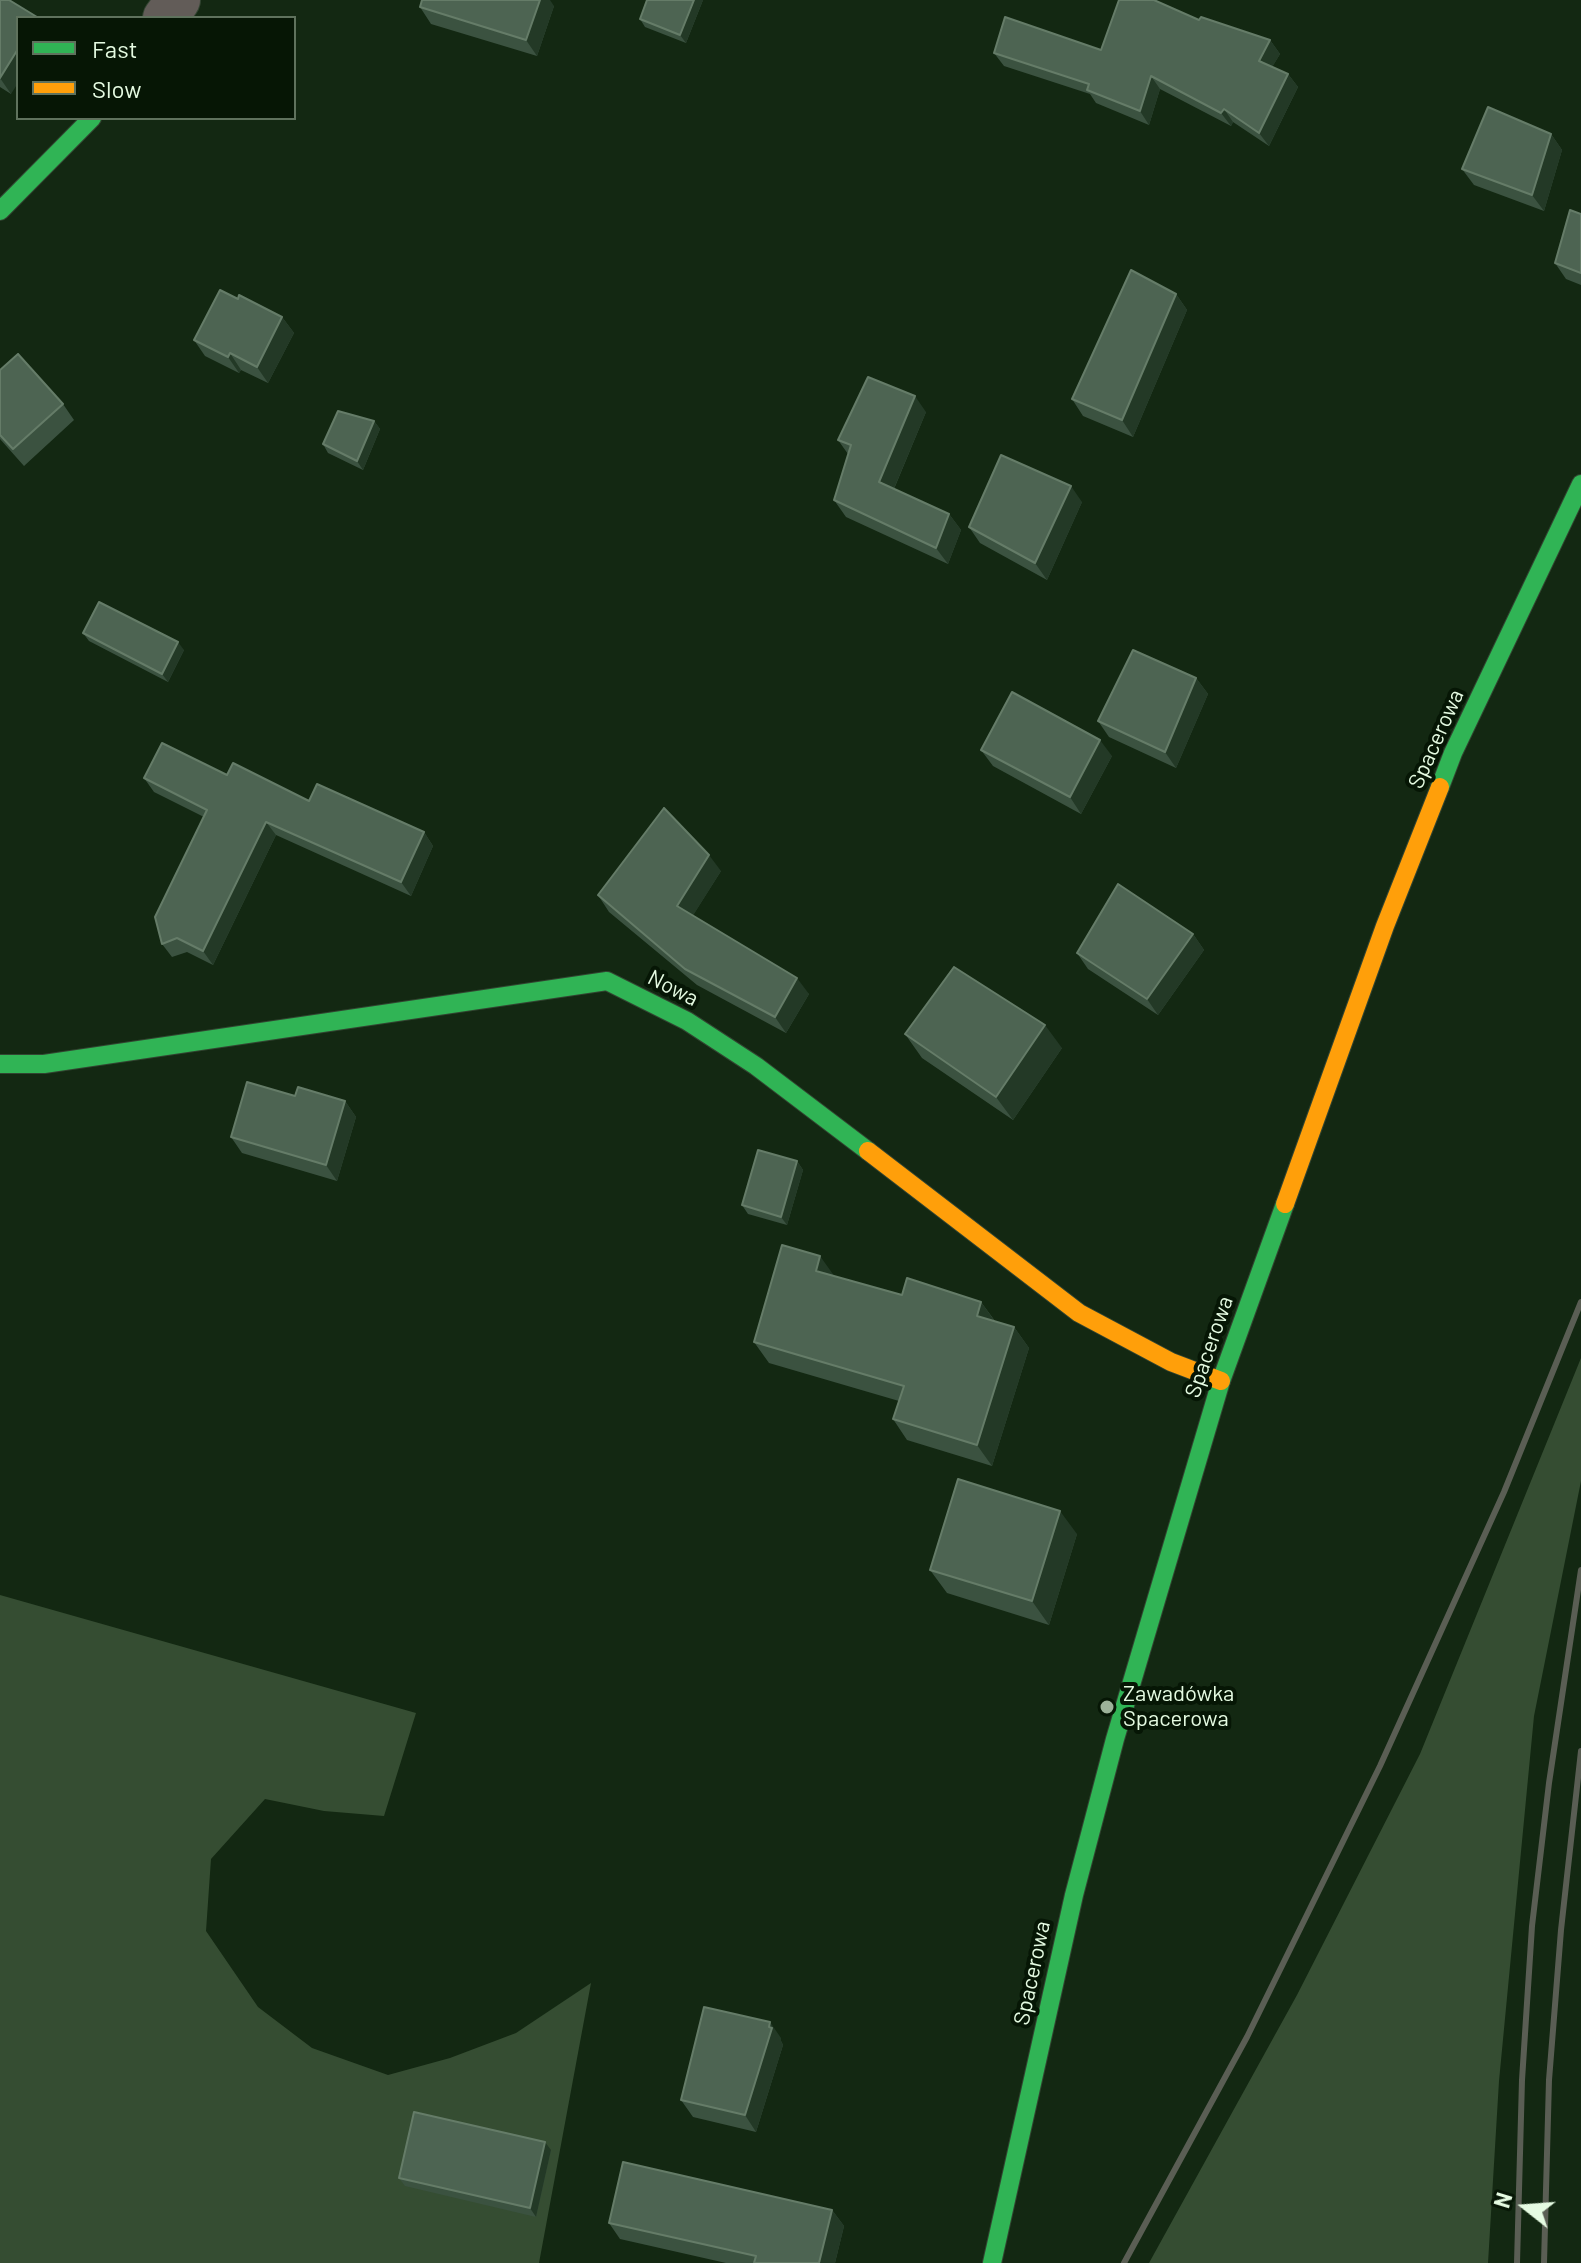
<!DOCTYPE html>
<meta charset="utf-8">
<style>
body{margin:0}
#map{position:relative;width:1581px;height:2263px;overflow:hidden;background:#132812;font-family:Barlow,sans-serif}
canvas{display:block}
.legend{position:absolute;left:16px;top:16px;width:280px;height:104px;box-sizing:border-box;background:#061605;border:2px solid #5f725d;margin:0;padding:10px 14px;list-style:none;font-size:24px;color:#e5fbe2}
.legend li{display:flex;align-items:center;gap:16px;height:40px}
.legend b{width:40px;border:2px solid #5f725d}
.north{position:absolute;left:1485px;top:2167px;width:80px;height:80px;-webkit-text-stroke:6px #061605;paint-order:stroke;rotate:287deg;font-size:22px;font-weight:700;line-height:32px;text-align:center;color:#e5fbe2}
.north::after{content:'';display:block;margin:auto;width:28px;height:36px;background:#e5fbe2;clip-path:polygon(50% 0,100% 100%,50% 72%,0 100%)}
</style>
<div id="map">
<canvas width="1581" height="2263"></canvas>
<ul class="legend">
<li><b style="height:10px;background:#30b455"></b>Fast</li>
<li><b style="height:10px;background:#ff9f0a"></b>Slow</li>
</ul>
<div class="north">N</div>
</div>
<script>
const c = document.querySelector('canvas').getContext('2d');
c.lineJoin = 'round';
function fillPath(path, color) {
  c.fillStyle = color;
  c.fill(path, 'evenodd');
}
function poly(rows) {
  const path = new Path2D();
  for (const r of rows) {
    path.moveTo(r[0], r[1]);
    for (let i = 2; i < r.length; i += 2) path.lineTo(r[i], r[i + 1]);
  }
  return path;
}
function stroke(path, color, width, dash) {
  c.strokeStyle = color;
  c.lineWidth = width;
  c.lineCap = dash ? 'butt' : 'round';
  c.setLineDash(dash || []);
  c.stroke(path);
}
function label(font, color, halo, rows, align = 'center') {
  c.font = font + ' Barlow,sans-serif';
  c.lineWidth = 8;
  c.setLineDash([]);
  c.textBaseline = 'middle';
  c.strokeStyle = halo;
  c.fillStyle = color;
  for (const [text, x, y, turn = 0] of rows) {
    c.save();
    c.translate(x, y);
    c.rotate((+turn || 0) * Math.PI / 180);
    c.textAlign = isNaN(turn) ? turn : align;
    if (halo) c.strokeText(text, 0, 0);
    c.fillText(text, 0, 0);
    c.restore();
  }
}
fillPath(poly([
 [1581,1358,1581,1481,1534,1716,1499,2081,1488,2263,1149,2263,1297,1995,1420,1754],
 [0,1595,416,1713,384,1816,324,1811,265,1799,211,1859,206,1931,258,2007,312,2048,388,2075,450,2058,516,2033,591,1983,539,2263,0,2263]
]), '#354d32');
const street = poly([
 [165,18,178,0]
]);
const fast = poly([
 [0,211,92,118],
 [1440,787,1453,753,1581,484],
 [0,1064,44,1064,607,981,687,1021,756,1066,868,1151],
 [992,2263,1074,1895,1115,1739,1221,1381,1285,1204]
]);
const slow = poly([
 [868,1151,1079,1313,1171,1362,1221,1381],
 [1285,1204,1385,926,1440,787]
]);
stroke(street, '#324431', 46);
stroke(fast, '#324431', 20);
stroke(slow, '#324431', 20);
stroke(street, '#625c58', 44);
stroke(fast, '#30b455', 18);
stroke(slow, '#ff9f0a', 18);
stroke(poly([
 [1124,2263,1247,2037,1380,1766,1504,1492,1581,1302],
 [1517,2263,1522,2080,1532,1926,1549,1783,1581,1570],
 [1544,2263,1549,2080,1561,1930,1581,1751]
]), '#5a5e54', 6);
fillPath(poly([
 [0,0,9,0,38,18,18,18,11,94,0,87],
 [703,0,686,43,645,27,640,19],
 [554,6,537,56,431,24,420,7],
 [1270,40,1280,54,1272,67,1288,74,1298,87,1269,146,1233,122,1231,126,1160,89,1149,125,1096,103,1090,94,1004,66,994,53,1101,50],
 [1551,134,1562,150,1544,211,1474,185,1462,169],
 [1581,214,1581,285,1566,279,1555,263],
 [1176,294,1187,310,1133,437,1083,416,1072,399],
 [238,299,282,317,294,333,268,383,241,370,239,373,205,356,194,340],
 [0,370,63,404,74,420,24,466,0,439],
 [926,412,894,489,949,514,961,530,948,564,846,517,834,500,848,454,838,440],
 [374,421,380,429,363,470,328,453,323,444],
 [1082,502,1047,580,980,543,969,527],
 [83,633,184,650,168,682,89,641],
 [1196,678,1208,694,1176,768,1109,737,1098,721],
 [981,750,1112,756,1081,814,993,766],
 [227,775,309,801,424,832,433,846,411,896,276,835,213,965,187,952,172,957,162,944,204,817,154,792,144,778],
 [721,871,693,915,809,994,786,1033,697,985,609,912,598,895],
 [1193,934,1204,950,1158,1015,1088,969,1077,953],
 [905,1034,1062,1048,1013,1120,922,1058],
 [295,1096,345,1101,356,1117,337,1181,242,1153,231,1137],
 [797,1161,803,1170,787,1225,748,1214,742,1205],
 [834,1276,902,1295,981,1302,995,1321,1014,1327,1029,1348,992,1466,907,1440,893,1419,899,1401,769,1363,754,1342],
 [1077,1534,1049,1625,947,1593,930,1570],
 [781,2038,781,2041,783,2045,756,2132,693,2117,681,2100],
 [551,2150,536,2217,405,2186,399,2178],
 [832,2210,844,2226,835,2263,726,2263,620,2239,609,2223]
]), '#3b5240');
fillPath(poly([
 [540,0,550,0,554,6,537,56,526,40],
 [694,0,703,0,686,43,680,35],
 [1270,40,1280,54,1268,74,1259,61],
 [18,49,18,83,11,94,0,78],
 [1288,74,1298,87,1269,146,1259,133],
 [1151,76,1160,89,1149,125,1140,111],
 [1224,109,1233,122,1231,126,1221,113],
 [1551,134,1562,150,1544,211,1532,195],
 [1176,294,1187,310,1133,437,1122,420],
 [282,317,294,333,268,383,257,367],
 [230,353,241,370,239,373,228,357],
 [915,396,926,412,890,498,879,482],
 [374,421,380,429,363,470,357,461],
 [1071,486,1082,502,1047,580,1035,563],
 [949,514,961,530,948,564,936,548],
 [178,642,184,650,168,682,162,674],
 [1196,678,1208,694,1176,768,1165,752],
 [1100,740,1112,756,1081,814,1070,797],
 [266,822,276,835,213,965,203,951],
 [424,832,433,846,411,896,401,882],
 [709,855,721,871,689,922,677,906],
 [1193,934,1204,950,1158,1015,1147,999],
 [797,978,809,994,786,1033,775,1017],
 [1045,1025,1062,1048,1013,1120,996,1097],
 [345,1101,356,1117,337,1181,326,1165],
 [797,1161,803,1170,787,1225,781,1217],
 [820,1256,835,1277,816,1271],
 [981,1302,996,1323,977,1316],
 [1014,1327,1029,1348,992,1466,977,1445],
 [1060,1511,1077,1534,1049,1625,1032,1601],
 [770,2022,781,2038,781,2041,783,2045,756,2132,745,2115],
 [545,2142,551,2150,536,2217,530,2208],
 [832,2210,844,2226,835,2263,819,2263]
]), '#233926');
const building = poly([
 [0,0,9,0,37,17,18,18,18,49,0,78,0,0],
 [422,0,540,0,526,40,420,7,422,0],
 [647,0,694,0,680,35,640,19,647,0],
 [1119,0,1154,0,1199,20,1201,17,1270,40,1259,61,1288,74,1259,133,1224,109,1221,113,1151,76,1140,111,1087,90,1089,84,994,53,1005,17,1101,50,1119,0],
 [1488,107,1551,134,1532,195,1462,169,1488,107],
 [1570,210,1581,214,1581,273,1555,263,1570,210],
 [1131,270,1176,294,1122,420,1072,399,1131,270],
 [220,290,238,299,239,295,282,317,257,367,230,353,228,357,194,340,220,290],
 [18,354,63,404,13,449,0,435,0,370,18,354],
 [868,377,915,396,879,482,949,514,936,548,834,500,851,445,838,440,868,377],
 [338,411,374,421,357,461,323,444,338,411],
 [1001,455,1071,486,1035,563,969,527,1001,455],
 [99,602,178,642,162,674,83,633,99,602],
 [1133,650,1196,678,1165,752,1098,721,1133,650],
 [1012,692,1100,740,1070,797,981,750,1012,692],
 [162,743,227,775,233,763,309,801,317,784,424,832,401,882,266,822,203,951,177,938,162,944,155,917,207,810,144,778,162,743],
 [664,808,709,855,677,906,797,978,775,1017,685,969,598,895,664,808],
 [1118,884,1193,934,1147,999,1077,953,1118,884],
 [954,967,1045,1025,996,1097,905,1034,954,967],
 [247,1082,295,1096,298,1087,345,1101,326,1165,231,1137,247,1082],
 [758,1150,797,1161,781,1217,742,1205,758,1150],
 [782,1245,820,1256,816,1271,902,1295,907,1278,981,1302,977,1316,1014,1327,977,1445,893,1419,904,1386,754,1342,782,1245],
 [958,1479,1060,1511,1032,1601,930,1570,958,1479],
 [704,2007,770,2022,769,2027,772,2028,745,2115,681,2100,704,2007],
 [414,2112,545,2142,530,2208,399,2178,414,2112],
 [623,2162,832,2210,819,2263,754,2263,756,2256,609,2223,623,2162]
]);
fillPath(building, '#4d6452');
stroke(building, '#657c68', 2);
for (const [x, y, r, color] of [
 [1107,1707,8,"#9cb199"]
]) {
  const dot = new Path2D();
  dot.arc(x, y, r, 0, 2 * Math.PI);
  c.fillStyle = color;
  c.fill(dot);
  stroke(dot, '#061605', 3);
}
label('22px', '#e5fbe2', '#061605', [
 ["Spacerowa",1436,739,-66],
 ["Nowa",673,988,27],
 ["Spacerowa",1209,1347,-71],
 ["Spacerowa",1032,1973,-78]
]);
label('22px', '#e5fbe2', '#061605', [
 ["Zawadówka",1123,1694],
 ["Spacerowa",1123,1719]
], 'left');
</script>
